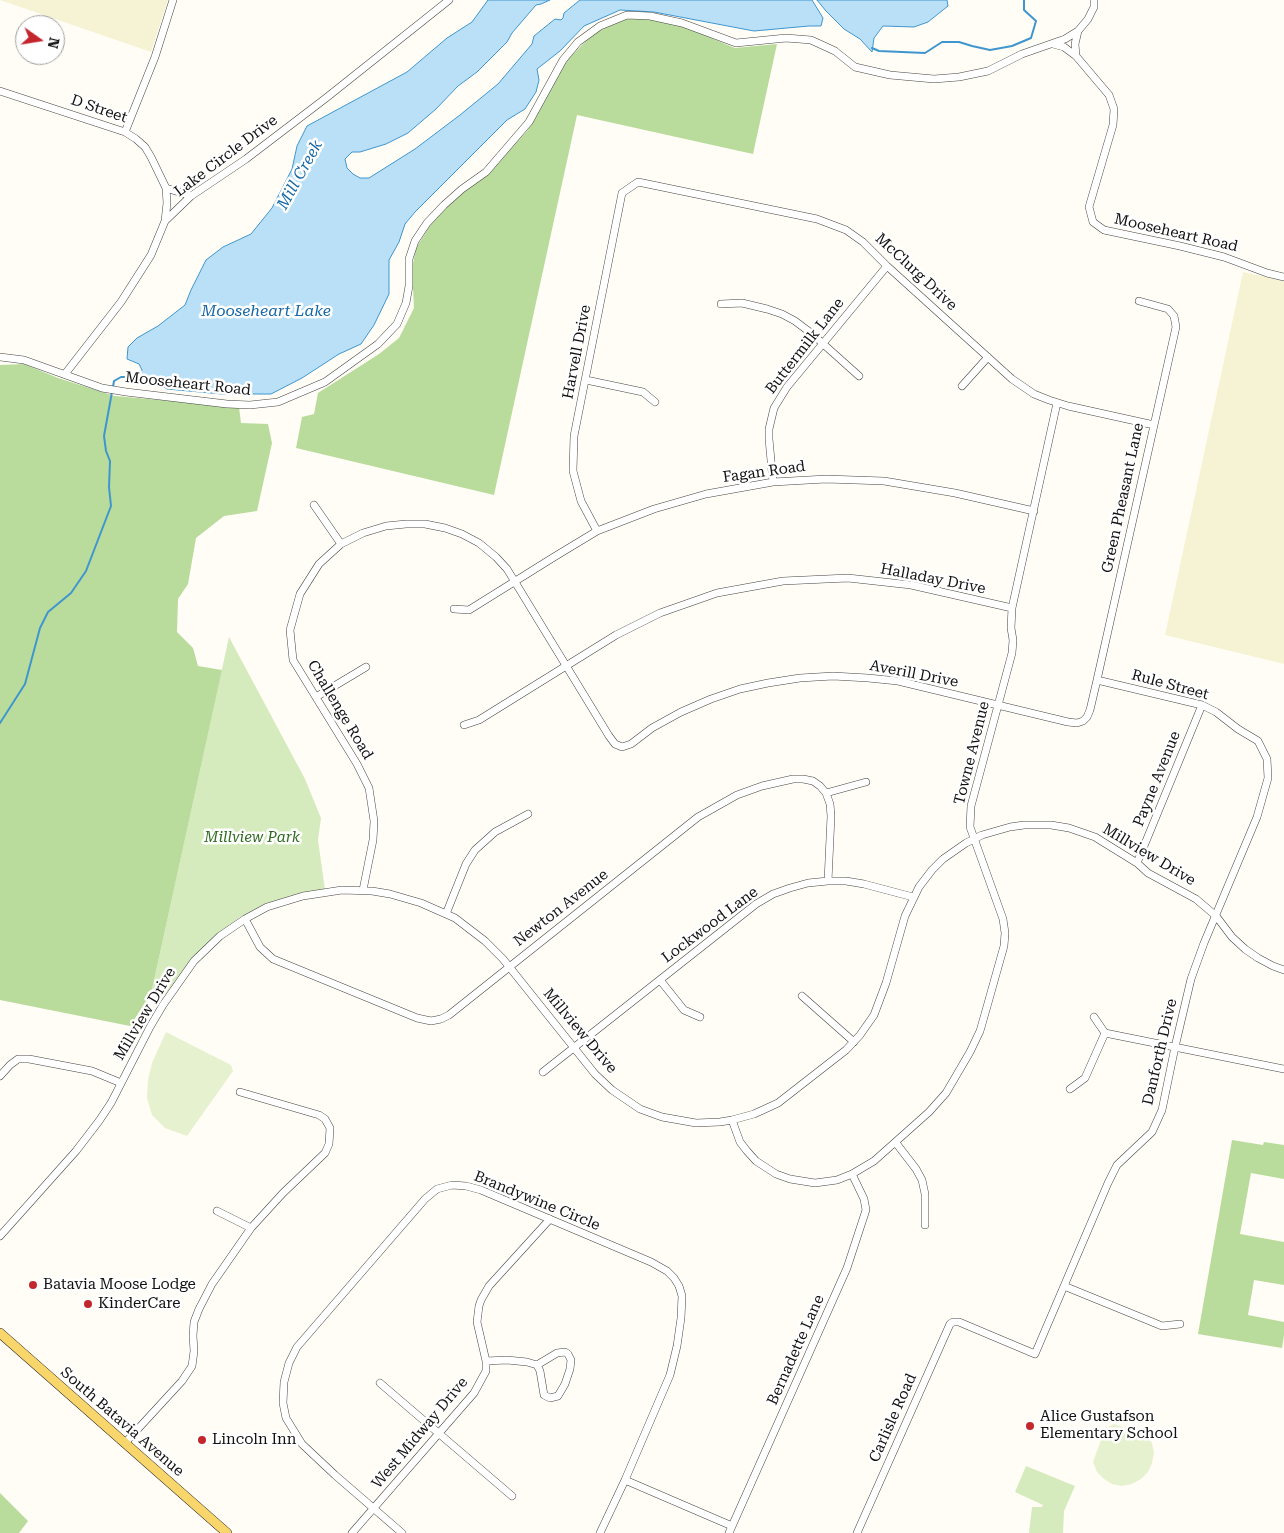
<!DOCTYPE html>
<style>
body{margin:0}
#map{position:relative;width:1284px;height:1533px;overflow:hidden;background:#fffdf5;font-family:"Roboto Serif",serif}
canvas{display:block}
.north{position:absolute;left:15px;top:15px;width:50px;height:50px;box-sizing:border-box;background:#fff;border:1px solid #a0a0a0;border-radius:50%;rotate:103deg;font-size:14px;font-weight:700;line-height:20px;text-align:center;color:#111}
.north::after{content:'';display:block;margin:auto;width:18px;height:22px;background:#c4262e;clip-path:polygon(50% 0,100% 100%,50% 72%,0 100%)}
</style>
<div id="map">
<canvas width="1284" height="1533"></canvas>
<div class="north">N</div>
</div>
<script>
const c = document.querySelector('canvas').getContext('2d');
c.lineJoin = 'round';
function fillPath(path, color) {
  c.fillStyle = color;
  c.fill(path, 'evenodd');
}
function poly(rows) {
  const path = new Path2D();
  for (const r of rows) {
    path.moveTo(r[0], r[1]);
    for (let i = 2; i < r.length; i += 2) path.lineTo(r[i], r[i + 1]);
  }
  return path;
}
function stroke(path, color, width, dash) {
  c.strokeStyle = color;
  c.lineWidth = width;
  c.lineCap = dash ? 'butt' : 'round';
  c.setLineDash(dash || []);
  c.stroke(path);
}
function label(font, color, halo, rows, align = 'center') {
  c.font = font + ' "Roboto Serif",serif';
  c.lineWidth = 5;
  c.setLineDash([]);
  c.textBaseline = 'middle';
  c.strokeStyle = halo;
  c.fillStyle = color;
  for (const [text, x, y, turn = 0] of rows) {
    c.save();
    c.translate(x, y);
    c.rotate((+turn || 0) * Math.PI / 180);
    c.textAlign = isNaN(turn) ? turn : align;
    if (halo) c.strokeText(text, 0, 0);
    c.fillText(text, 0, 0);
    c.restore();
  }
}
fillPath(poly([
 [0,0,168,0,151,52],
 [1243,272,1284,281,1284,664,1165,635]
]), '#f6f3d4');
fillPath(poly([
 [229,637,305,779,321,818,318,840,325,890,281,899,240,917,217,934,191,960,165,995,151,994],
 [1026,1466,1075,1486,1064,1511,1063,1533,1029,1533,1032,1507,1042,1507,1043,1505,1015,1492]
]), '#d5ebbd');
fillPath(poly([
 [630,18,653,19,685,27,735,48,777,44,753,154,577,115,494,495,296,448,302,417,314,414,318,393,379,354,399,338,414,308,412,269,416,248,431,224,451,202,491,170,528,130,550,87,569,58,593,34,611,25],
 [24,364,58,378,115,396,239,407,241,423,268,424,272,443,257,511,224,516,196,538,188,584,178,599,177,632,193,648,198,666,222,670,151,994,130,1026,0,1000,0,365],
 [1232,1140,1263,1145,1264,1142,1284,1145,1284,1179,1251,1173,1240,1234,1284,1242,1284,1285,1254,1280,1248,1315,1284,1322,1284,1335,1282,1348,1198,1334],
 [0,1493,28,1521,19,1533,0,1533]
]), '#b9dc9c');
fillPath(poly([
 [166,1032,231,1065,233,1071,187,1136,165,1128,152,1115,147,1098,148,1080,152,1063],
 [1114,1424,1146,1435,1152,1443,1154,1453,1152,1463,1148,1472,1141,1479,1132,1484,1122,1486,1112,1484,1104,1479,1097,1472,1093,1462,1105,1429]
]), '#e6f2cf');
const water = poly([
 [488,0,550,0,541,4,536,5,512,33,507,42,477,72,458,86,436,109,408,133,386,144,360,152,352,152,345,159,347,168,353,174,360,178,369,178,415,149,460,115,498,84,532,44,534,36,555,19,561,20,563,18,564,13,580,0,812,0,823,18,821,26,809,26,754,31,654,12,620,10,584,26,560,51,537,69,539,80,536,92,525,109,507,120,415,212,405,224,399,242,389,260,389,294,374,325,361,344,339,354,302,378,271,394,222,394,167,389,152,379,147,383,129,381,130,373,138,374,141,372,142,370,139,364,127,359,128,347,137,338,158,326,185,305,191,290,206,260,223,247,251,234,272,208,292,169,297,146,307,126,407,72,447,38,472,22,488,0],
 [817,0,947,0,948,6,928,22,914,27,883,26,874,38,872,52,860,39,844,29,826,11,817,0]
]);
fillPath(water, '#b9e0f7');
stroke(water, '#3f96cf', 1);
stroke(poly([
 [872,48,879,51,925,53,942,42,959,42,972,46,990,50,1012,46,1031,38,1036,21,1024,10,1024,0],
 [113,387,114,381,121,377,129,377],
 [0,723,25,684,40,628,48,612,71,593,86,571,111,506,109,487,110,461,106,451,104,436,112,392]
]), '#3f96cf', 2);
const minor = poly([
 [1053,44,1064,47,1076,56,1109,95,1114,109,1113,125,1089,207,1093,222,1104,230,1180,246,1224,257,1267,273,1284,277],
 [1076,56,1075,44,1078,31],
 [0,91,125,132,136,139,145,147,151,157,166,188,191,196],
 [125,132,155,57,173,0],
 [165,221,167,203,166,188],
 [721,304,742,303,767,309,782,314,795,321,811,333,859,376],
 [0,357,24,360,102,388,126,392,227,404,250,405,278,402,325,382,378,344,397,324,406,303,409,286,409,259,415,241,427,223,444,205,462,189,486,172,529,122,563,60,578,42,600,26,627,15,650,16,682,23,736,43,786,38,811,40,835,51,855,67,890,75,934,79,959,77,988,71,1022,54,1065,39,1078,31,1088,19,1094,7,1094,0],
 [65,374,121,302,151,255,165,221,191,196,246,159,326,98,449,0],
 [586,380,643,392,655,402],
 [962,386,988,357],
 [773,482,769,439,769,429,774,408,787,387,887,266],
 [314,505,341,544],
 [597,531,581,501,573,471,574,436,622,193,638,182,817,219,846,230,863,242,887,266,1012,379,1034,394,1049,400,1068,406,1154,425],
 [454,609,469,610,554,557,597,531,654,509,706,494,773,482,826,479,884,481,955,493,1034,511],
 [316,697,366,667],
 [464,725,479,720,616,635,660,613,717,593,783,581,848,578,911,585,1012,608],
 [826,793,866,782],
 [1137,863,1202,705],
 [363,890,373,840,374,821,369,788,357,764,293,660,290,630,300,594,319,564,341,544,363,533,386,526,406,524,425,524,445,528,462,534,479,543,496,557,507,569,515,582,609,736,615,744,622,747,631,744,652,728,681,712,711,699,740,689,768,683,800,678,833,676,868,678,898,681,1068,722,1077,723,1083,721,1087,717,1090,710,1097,680,1176,327,1174,316,1168,309,1139,301],
 [446,914,466,864,475,850,495,832,528,814],
 [245,919,260,947,273,959,417,1018,431,1021,441,1019,449,1015,698,817,737,795,762,786,793,779,803,779,813,781,820,786,826,793,830,804,831,816,828,881],
 [660,980,684,1010,700,1017],
 [802,996,854,1042],
 [1094,1017,1105,1033,1284,1069],
 [543,1072,756,904,773,894,790,888,808,883,828,881,846,881,864,884,913,897],
 [0,1076,10,1065,18,1059,29,1059,92,1071,121,1083],
 [1070,1089,1085,1078,1105,1033],
 [732,1120,740,1142,747,1151,756,1161,776,1174,790,1179,815,1183,837,1180,852,1174,874,1161,929,1112,946,1093,970,1052,980,1031,988,1003,1004,946,1005,933,1003,919,970,827,971,806,1012,653,1013,640,1011,628,1012,608,1057,403],
 [896,1143,916,1169,922,1180,925,1194,925,1225],
 [217,1211,251,1228],
 [0,1236,76,1151,99,1121,111,1103,150,1027,163,1005,194,961,220,936,245,919,267,907,303,896,342,890,372,891,390,894,421,903,455,918,485,941,503,959,595,1074,612,1090,640,1109,662,1117,696,1123,720,1122,732,1120,754,1114,778,1103,846,1050,860,1035,874,1015,886,983,905,916,919,887,932,870,943,859,966,843,982,835,1010,827,1024,825,1051,825,1069,828,1095,837,1137,863,1148,873,1196,899,1216,916,1232,937,1245,949,1258,958,1273,966,1284,970],
 [1064,1286,1162,1326,1180,1324],
 [486,1361,507,1360,527,1362,537,1365,540,1371,544,1395,550,1398,558,1396,565,1384,570,1369,571,1360,568,1354,565,1352,557,1353,537,1365],
 [380,1383,512,1496],
 [125,1443,182,1381,192,1366,194,1351,193,1336,194,1322,199,1309,212,1284,251,1228,283,1193,325,1153,329,1144,330,1128,325,1119,319,1115,240,1092],
 [625,1480,732,1526],
 [352,1533,474,1393,486,1371,486,1361,477,1322,479,1306,481,1300,489,1286,550,1219],
 [402,1533,335,1475,302,1444,286,1418,283,1403,284,1382,289,1363,297,1347,425,1199,437,1189,452,1185,466,1186,481,1190,651,1262,667,1271,674,1278,679,1286,682,1296,681,1318,677,1346,670,1375,625,1480,600,1533],
 [729,1533,847,1268,866,1210,864,1199,852,1174],
 [857,1533,950,1324,953,1322,959,1322,1035,1354,1108,1183,1117,1165,1152,1132,1162,1110,1175,1047,1191,979,1204,943,1257,817,1268,778,1267,759,1258,741,1238,729,1216,712,1202,705,1097,680]
]);
const major = poly([
 [0,1333,227,1533]
]);
stroke(minor, '#444', 8);
stroke(major, '#222', 10);
stroke(minor, '#fff', 7);
stroke(major, '#f9d66b', 9);
for (const [x, y, r, color] of [
 [33,1285,5,"#c4262e"],
 [88,1304,5,"#c4262e"],
 [1030,1426,5,"#c4262e"],
 [202,1440,5,"#c4262e"]
]) {
  const dot = new Path2D();
  dot.arc(x, y, r, 0, 2 * Math.PI);
  c.fillStyle = color;
  c.fill(dot);
  stroke(dot, '#fff', 2);
}
label('15px', '#111', '#fff', [
 ["D Street",99,109,19],
 ["Lake Circle Drive",226,156,-37],
 ["Mooseheart Road",1176,233,13],
 ["McClurg Drive",916,272,43],
 ["Buttermilk Lane",805,346,-52],
 ["Harvell Drive",577,352,-79],
 ["Mooseheart Road",188,384,6],
 ["Fagan Road",764,472,-8],
 ["Green Pheasant Lane",1123,498,-78],
 ["Halladay Drive",933,579,11],
 ["Averill Drive",914,674,11],
 ["Rule Street",1170,685,15],
 ["Challenge Road",340,710,59],
 ["Towne Avenue",972,753,-76],
 ["Payne Avenue",1157,779,-68],
 ["Millview Drive",1149,855,31],
 ["Newton Avenue",561,908,-38],
 ["Lockwood Lane",710,925,-37],
 ["Millview Drive",145,1014,-59],
 ["Millview Drive",580,1031,50],
 ["Danforth Drive",1160,1052,-77],
 ["Brandywine Circle",537,1201,22],
 ["Bernadette Lane",796,1350,-66],
 ["Carlisle Road",893,1418,-66],
 ["South Batavia Avenue",122,1422,41],
 ["West Midway Drive",420,1433,-50]
]);
label('italic 15px', '#2f6b1f', '#fff', [
 ["Millview Park",252,838]
]);
label('15px', '#111', '#fff', [
 ["Batavia Moose Lodge",43,1285],
 ["KinderCare",98,1304],
 ["Alice Gustafson",1040,1417],
 ["Elementary School",1040,1434],
 ["Lincoln Inn",212,1440]
], 'left');
label('italic 16px', '#1768a6', '#fff', [
 ["Mill Creek",300,175,-61],
 ["Mooseheart Lake",266,311]
]);
</script>
